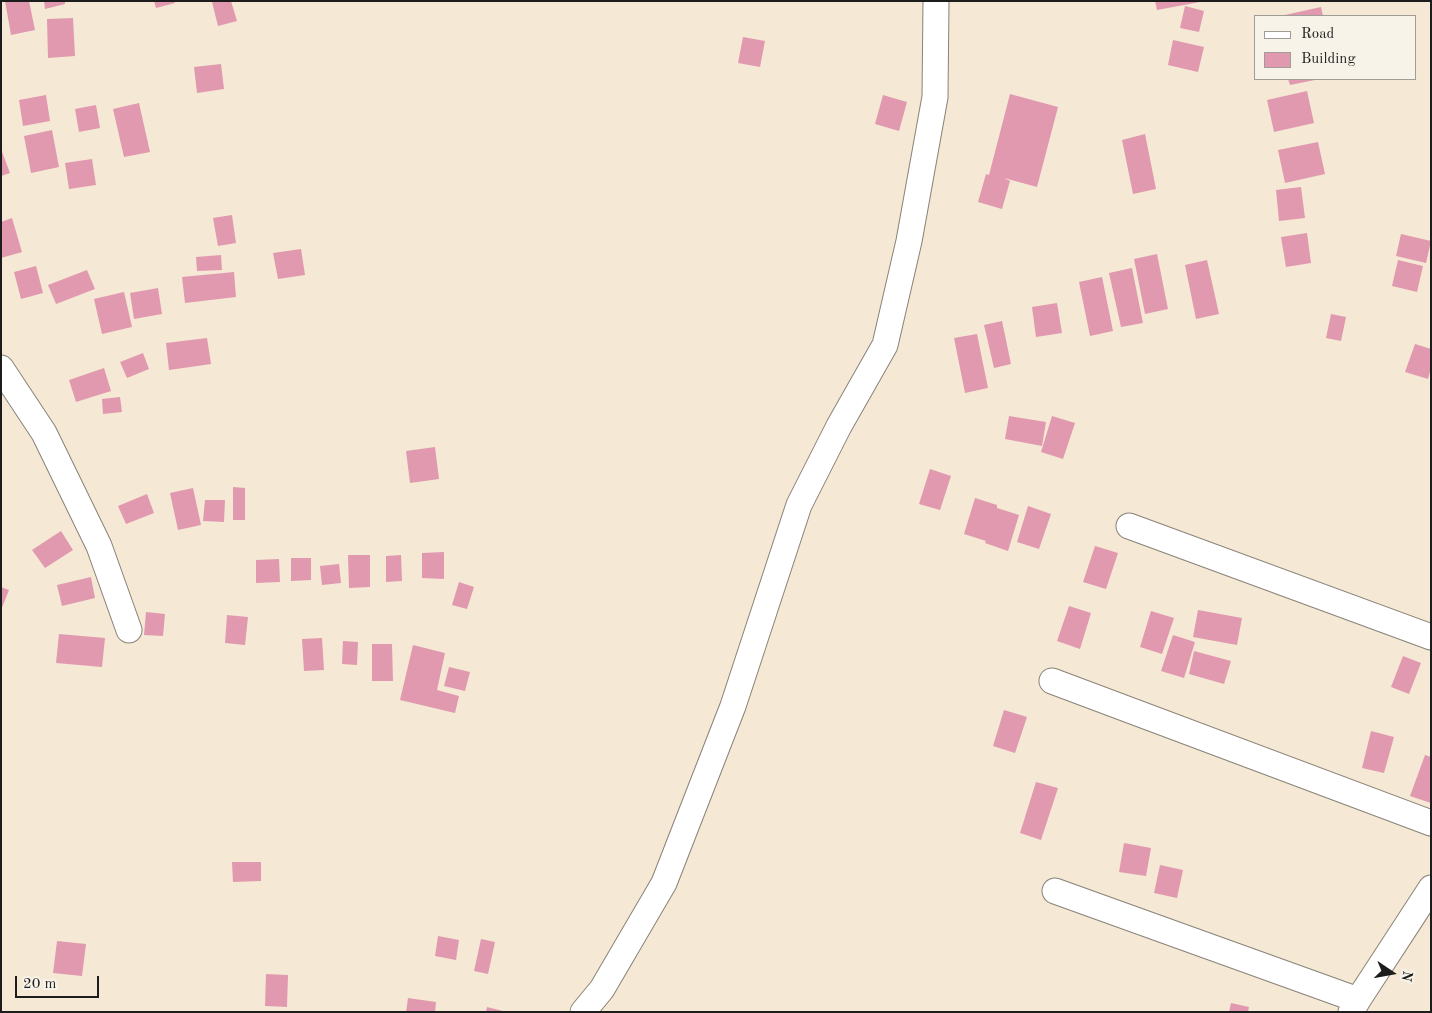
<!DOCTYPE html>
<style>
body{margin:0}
#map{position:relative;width:1432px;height:1013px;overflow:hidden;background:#f5e8d4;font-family:"Old Standard TT",serif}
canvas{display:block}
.frame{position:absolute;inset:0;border:2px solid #1c1c1c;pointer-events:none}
.legend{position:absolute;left:1254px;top:15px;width:162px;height:65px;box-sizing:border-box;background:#f7f3e8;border:1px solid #9f9d96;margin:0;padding:6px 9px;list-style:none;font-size:15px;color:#1c1c1c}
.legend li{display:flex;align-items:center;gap:10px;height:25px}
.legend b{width:25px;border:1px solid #9f9d96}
.north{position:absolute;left:1367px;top:948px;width:50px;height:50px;-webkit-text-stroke:4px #f7f3e8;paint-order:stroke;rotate:102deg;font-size:14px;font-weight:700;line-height:20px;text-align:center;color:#1c1c1c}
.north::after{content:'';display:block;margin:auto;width:18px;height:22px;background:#1c1c1c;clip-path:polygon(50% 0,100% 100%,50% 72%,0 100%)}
.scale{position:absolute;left:15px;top:976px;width:84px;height:22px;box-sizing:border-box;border:2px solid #1c1c1c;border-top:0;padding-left:6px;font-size:15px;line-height:18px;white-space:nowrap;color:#1c1c1c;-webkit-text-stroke:4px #f7f3e8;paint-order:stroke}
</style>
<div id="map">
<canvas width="1432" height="1013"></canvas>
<div class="frame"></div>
<ul class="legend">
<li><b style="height:6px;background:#fff"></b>Road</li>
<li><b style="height:14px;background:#e199b0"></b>Building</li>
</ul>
<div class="north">N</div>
<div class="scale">20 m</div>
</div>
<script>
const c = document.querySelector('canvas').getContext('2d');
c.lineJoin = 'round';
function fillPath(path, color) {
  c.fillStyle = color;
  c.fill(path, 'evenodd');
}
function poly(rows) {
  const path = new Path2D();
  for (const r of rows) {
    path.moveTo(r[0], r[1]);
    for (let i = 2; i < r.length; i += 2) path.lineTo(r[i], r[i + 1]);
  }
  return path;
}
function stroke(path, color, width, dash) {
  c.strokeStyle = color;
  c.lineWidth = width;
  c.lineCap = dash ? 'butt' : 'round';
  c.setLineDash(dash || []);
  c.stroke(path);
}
fillPath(poly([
 [5,1,29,1,35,30,11,35],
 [44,1,65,1,65,4,45,9],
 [154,1,174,1,175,3,156,8],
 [216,1,231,1,237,21,218,26,212,2],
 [1155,1,1200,1,1200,2,1157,10],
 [1185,6,1204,11,1199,32,1180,28],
 [1321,7,1323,16,1285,16,1285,15],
 [73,18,75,56,48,58,47,19],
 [743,37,765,41,760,67,738,63],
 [1173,40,1204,47,1198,72,1168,65],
 [221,64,224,89,197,93,194,67],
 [1288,79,1315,79,1315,80,1290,85],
 [1307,91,1314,123,1274,132,1267,100],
 [1010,94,1058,107,1037,187,1004,178,1010,181,1002,209,978,202,986,174,989,175],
 [46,95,50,121,23,126,19,100],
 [883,95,907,102,899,131,875,124],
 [139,103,150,152,124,157,113,109],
 [96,105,100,128,79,132,75,109],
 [52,130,59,167,31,173,24,136],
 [1145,134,1156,189,1133,194,1122,140],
 [1318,142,1325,174,1285,183,1278,150],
 [1,149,10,173,1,176],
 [92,159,96,185,69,189,65,163],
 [1301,187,1305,218,1279,221,1276,190],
 [232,215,236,243,218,246,213,218],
 [12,218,22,252,1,258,1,222],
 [1307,233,1311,263,1286,267,1281,237],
 [1401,234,1431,241,1426,263,1396,256],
 [301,249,305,275,278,279,273,253],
 [1157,254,1168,309,1145,314,1134,259],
 [221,255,222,270,197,271,196,257],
 [1207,260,1219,314,1196,319,1185,265],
 [1398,260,1423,266,1417,292,1392,286],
 [36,266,43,293,21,299,14,272],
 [1132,268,1143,323,1121,327,1109,273],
 [87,270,95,289,56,304,48,285],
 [234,272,236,297,185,303,182,277],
 [1102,277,1113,331,1090,336,1079,282],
 [158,288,162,314,134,319,130,293],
 [124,292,132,327,102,334,94,299],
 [1057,303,1062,333,1036,337,1032,307],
 [1331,314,1346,317,1341,341,1326,338],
 [1002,321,1011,364,994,368,984,325],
 [977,334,988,388,965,393,954,338],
 [207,338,211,364,169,370,166,343],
 [1415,344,1431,349,1431,368,1428,379,1405,372],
 [143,353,149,369,127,378,120,362],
 [104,368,111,391,76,402,69,380],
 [120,397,122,412,103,414,102,399],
 [1009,416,1046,422,1042,446,1005,439],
 [1052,416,1075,423,1063,459,1041,452],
 [435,447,439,479,410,483,406,451],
 [930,469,951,476,940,510,919,504],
 [233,487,245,488,245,520,233,520],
 [193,488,201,525,178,530,170,493],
 [147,494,154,513,126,524,118,506],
 [975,498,997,505,997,508,1019,515,1008,551,985,543,986,541,964,534],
 [205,500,225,500,224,522,203,521],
 [1028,506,1051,514,1039,549,1017,542],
 [61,531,73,550,45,568,32,550],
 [1095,546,1118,553,1106,589,1083,582],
 [444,552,444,579,422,578,422,553],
 [348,555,370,555,370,587,349,588],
 [401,555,402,581,386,582,386,556],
 [291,558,311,558,311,580,291,581],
 [279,559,280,582,256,583,256,560],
 [339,564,341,583,322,585,320,566],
 [91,577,95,598,62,606,57,585],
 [459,582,474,587,467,609,452,605],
 [1,587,9,590,1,610],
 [1069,606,1091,613,1080,649,1057,641],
 [1198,610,1242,618,1237,645,1193,637],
 [1151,611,1174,618,1162,654,1140,647],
 [146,612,165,614,163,636,144,635],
 [227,615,248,617,245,645,225,643],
 [59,634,105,638,102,667,56,663],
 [1173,635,1195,642,1184,678,1161,671],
 [322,638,324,670,304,671,302,639],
 [343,641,358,642,357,665,342,664],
 [372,644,392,644,393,681,372,681],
 [413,645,445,653,437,690,459,696,455,713,400,700],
 [1194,651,1231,661,1224,684,1189,674],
 [1403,656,1421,663,1409,694,1391,687],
 [449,667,470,672,465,691,444,686],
 [1004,710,1027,717,1015,753,993,746],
 [1371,731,1394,737,1384,773,1362,768],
 [1425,755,1431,757,1431,803,1410,796],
 [1036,782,1058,788,1041,840,1020,833],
 [1124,843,1151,848,1146,876,1119,872],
 [232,862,261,862,261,881,233,882],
 [1160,865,1183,870,1177,898,1154,893],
 [438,936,459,940,456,960,435,956],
 [481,939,495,942,488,974,474,971],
 [57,941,86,944,82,976,53,973],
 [266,974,288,975,287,1007,265,1006],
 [408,998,436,1002,435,1012,406,1012],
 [1231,1003,1249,1007,1248,1012,1229,1012],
 [487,1007,503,1011,503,1012,486,1012]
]), '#e199b0');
const minor = poly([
 [1,368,44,433,99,546,129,630],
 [1129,526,1431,637],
 [1052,681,1431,823],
 [1055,891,1358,1000,1351,1012],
 [1358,1000,1431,888],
 [583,1012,602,989,664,883,733,706,799,505,839,426,885,345,909,241,935,97,936,1]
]);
stroke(minor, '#888278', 27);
stroke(minor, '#fff', 25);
</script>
